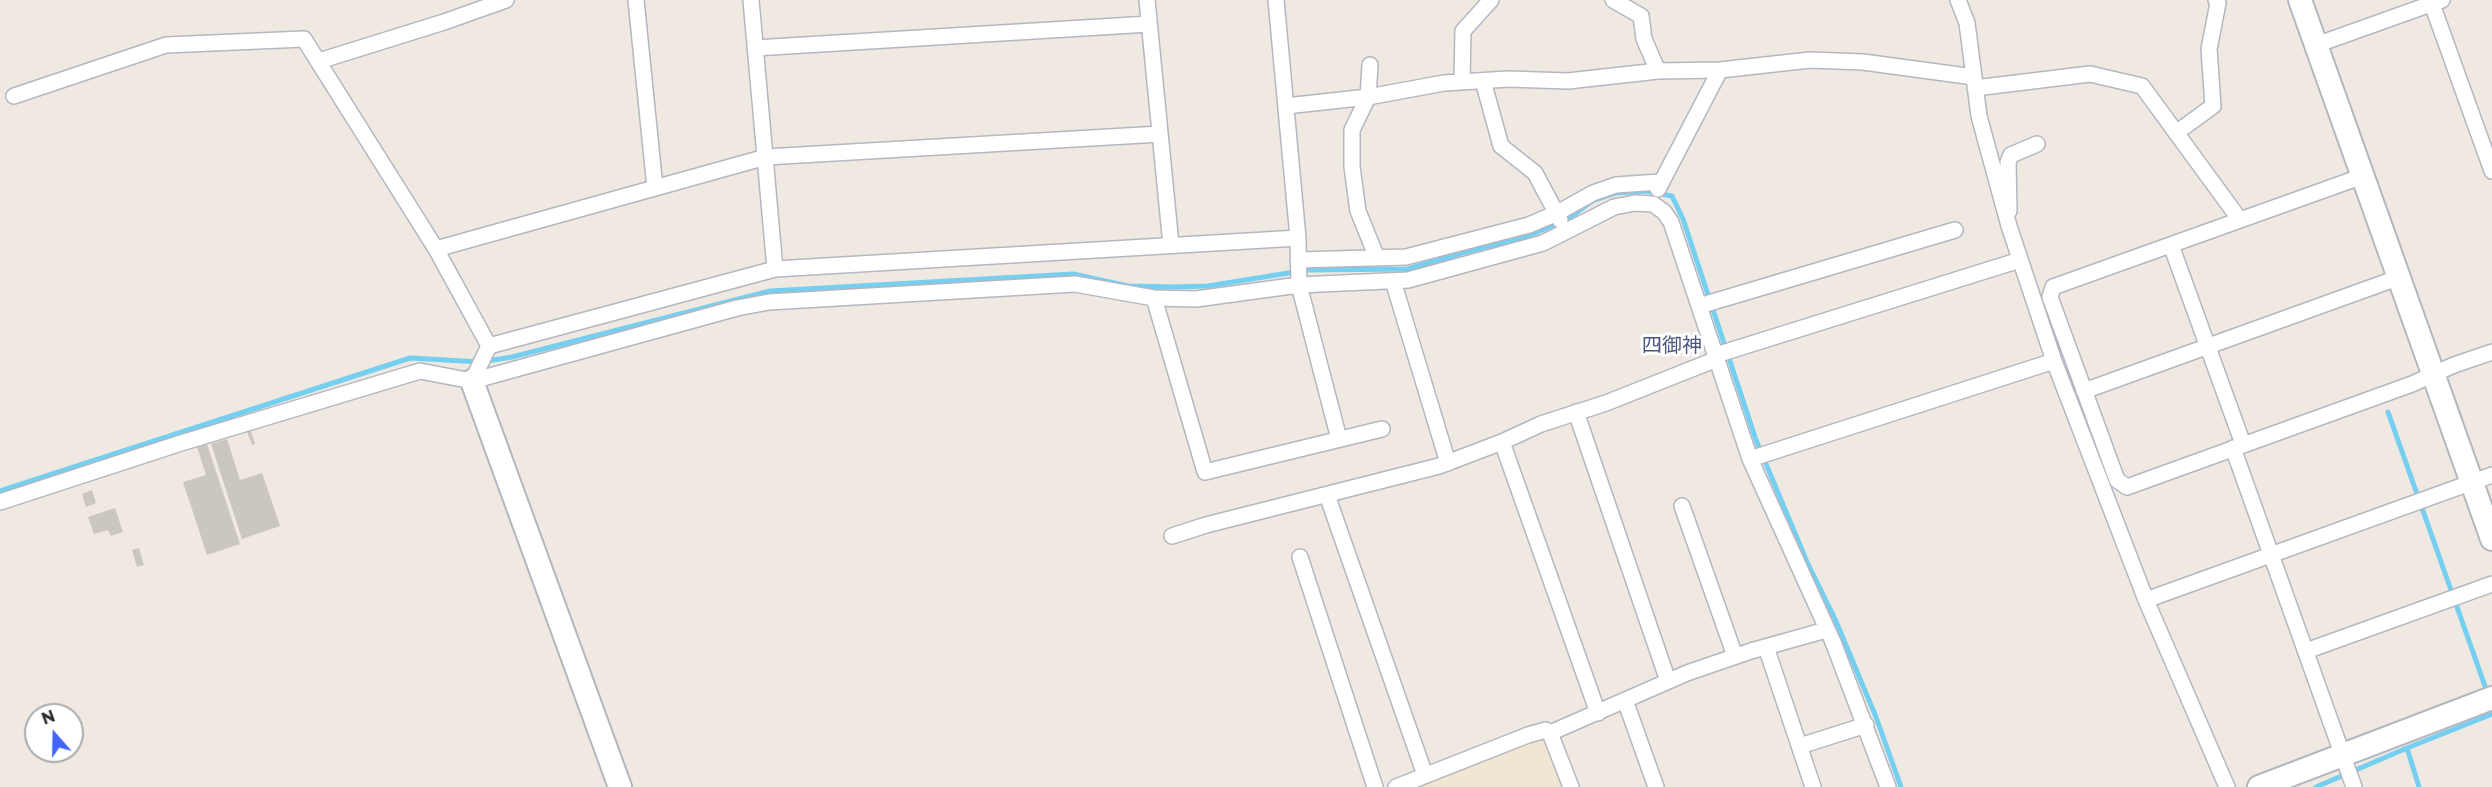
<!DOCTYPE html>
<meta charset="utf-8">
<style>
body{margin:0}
#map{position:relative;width:2492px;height:787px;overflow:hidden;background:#efe9e1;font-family:Montserrat,sans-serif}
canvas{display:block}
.north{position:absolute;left:24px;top:703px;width:60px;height:60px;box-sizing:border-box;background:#fff;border:2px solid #ababab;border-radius:50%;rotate:340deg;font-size:16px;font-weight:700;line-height:24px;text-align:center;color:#2e2e2e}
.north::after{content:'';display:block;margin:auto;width:21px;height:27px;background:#4264fb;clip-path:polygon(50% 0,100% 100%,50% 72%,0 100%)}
</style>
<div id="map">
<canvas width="2492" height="787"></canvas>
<div class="north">N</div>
</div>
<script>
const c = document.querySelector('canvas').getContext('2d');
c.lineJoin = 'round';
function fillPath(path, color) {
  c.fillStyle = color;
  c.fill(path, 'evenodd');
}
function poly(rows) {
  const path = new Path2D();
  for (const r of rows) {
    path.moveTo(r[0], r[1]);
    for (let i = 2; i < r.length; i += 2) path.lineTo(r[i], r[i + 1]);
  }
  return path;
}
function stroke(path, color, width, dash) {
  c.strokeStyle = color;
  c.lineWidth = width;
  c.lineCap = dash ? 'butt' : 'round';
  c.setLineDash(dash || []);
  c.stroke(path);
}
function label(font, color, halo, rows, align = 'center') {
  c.font = font + ' Montserrat,"Noto Sans JP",sans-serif';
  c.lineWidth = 6;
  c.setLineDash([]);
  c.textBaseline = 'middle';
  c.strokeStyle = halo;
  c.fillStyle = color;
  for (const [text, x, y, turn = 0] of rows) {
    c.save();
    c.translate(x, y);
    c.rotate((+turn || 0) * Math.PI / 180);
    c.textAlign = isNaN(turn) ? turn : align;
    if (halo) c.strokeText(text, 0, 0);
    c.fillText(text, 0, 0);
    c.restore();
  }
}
fillPath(poly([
 [1542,738,1562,787,1410,787]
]), '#f0e6d1');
stroke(poly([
 [2388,412,2486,689],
 [0,491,410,358,481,362,512,357,770,291,1073,274,1128,286,1174,287,1208,286,1307,270,1408,269,1465,252,1521,239,1568,219,1592,201,1616,193,1646,191,1672,196,1683,219,1756,440,1807,562,1835,619,1876,717,1901,787],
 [2407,748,2492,714],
 [2316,787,2407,748,2419,787]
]), '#75cff0', 5);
fillPath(poly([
 [250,428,255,444,252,445,246,429],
 [227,439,240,480,262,473,280,526,242,539,211,444],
 [207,444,240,544,207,555,183,482,206,475,197,447],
 [92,490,96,503,86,507,82,494],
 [115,508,123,532,111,536,108,530,94,534,88,517],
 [139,548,144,565,137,567,132,550]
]), '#cbc7bf');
const street = poly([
 [636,0,655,188],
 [751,0,775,269],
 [1147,0,1171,245],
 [1276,0,1298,238,1299,285,1339,439],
 [1613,0,1641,16,1644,39,1658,71],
 [1958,0,1967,23,1979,116,2009,226,2054,361,2146,600,2227,787],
 [2432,4,2492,171],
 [2316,45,2442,0],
 [755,48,1149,24],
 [319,61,444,22,506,0],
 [1370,65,1368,97,1352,130,1352,167,1358,211,1377,258],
 [1483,81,1501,146,1535,173,1560,220],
 [1462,82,1463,31,1491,0],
 [1975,88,2090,74,2142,86,2240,220],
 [14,96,166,45,304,39,436,249,489,346,472,381],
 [1286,106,1368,97,1444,83,1508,79,1568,81,1658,71,1720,70,1810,60,1863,62,1974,77],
 [2176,133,2213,106,2209,49,2218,3,2216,0],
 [2363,176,2053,287,2050,297,2117,480,2127,487,2412,384,2454,365,2492,352],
 [1658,189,1720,70],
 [2009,211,2008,162,2011,155,2037,144],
 [2171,245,2243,444],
 [436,249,766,157,1160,134],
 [1298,260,1406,257,1529,225,1557,213,1593,193,1616,185,1660,182],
 [1393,281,1448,463],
 [1154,298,1205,472,1382,429],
 [1699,306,1955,230],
 [489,346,775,269,1298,238],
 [1716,355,2020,260],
 [2084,391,2400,277],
 [1576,412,1668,681],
 [1502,442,1598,713],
 [2233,448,2354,787],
 [1750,459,2054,361],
 [1327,495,1425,775],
 [0,502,181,443,420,371,472,381,737,308,769,302,1075,284,1154,298,1196,299,1299,285,1408,280,1543,243,1614,207,1635,203,1653,204,1664,212,1671,222,1750,459,1833,642,1888,787],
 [1682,506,1735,656],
 [1172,536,1206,525,1439,466,1502,442,1541,424,1606,403,1717,359],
 [1300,557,1375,787],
 [2146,600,2492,475],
 [1766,647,1813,787],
 [2306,651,2492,584],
 [1625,700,1656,787],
 [1800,746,1866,725],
 [1396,787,1528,735,1546,730,1550,733],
 [1571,787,1550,733,1687,673,1751,651,1826,630]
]);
const secondary = poly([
 [2300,0,2492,539],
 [472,381,620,787],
 [2259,787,2492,698]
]);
stroke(street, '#b4b7c1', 18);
stroke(secondary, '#b4b7c1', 26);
stroke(street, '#fff', 15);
stroke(secondary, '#fff', 22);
label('20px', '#4d5680', '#fff', [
 ["四御神",1672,346]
]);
</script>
